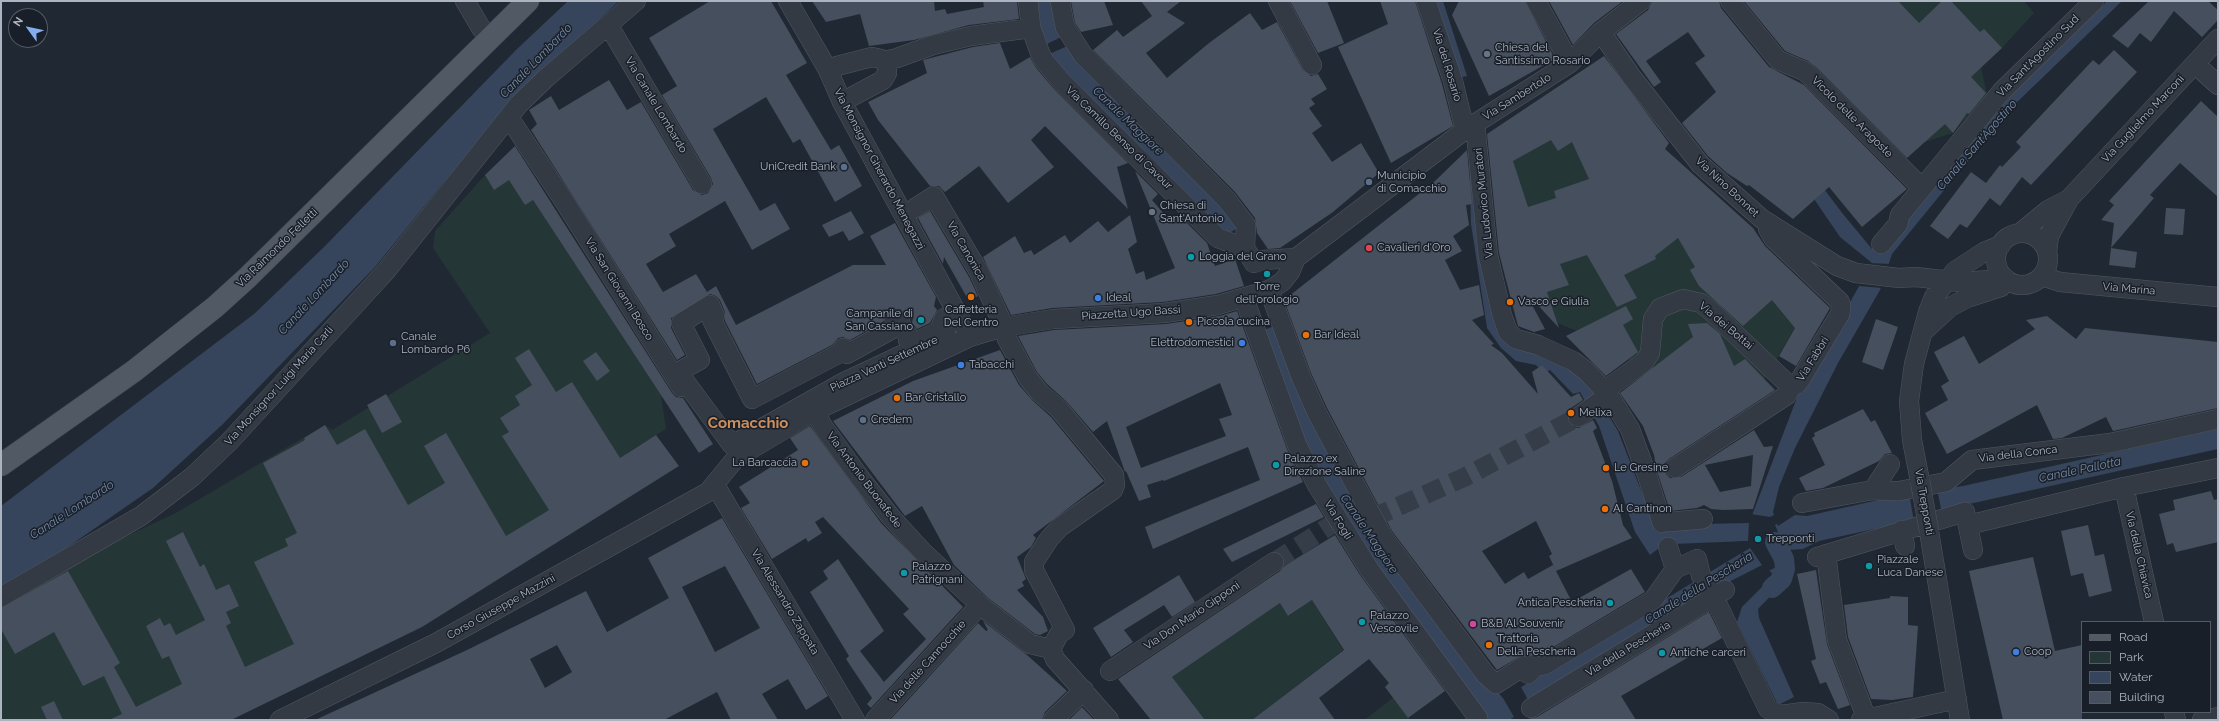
<!DOCTYPE html>
<style>
body{margin:0}
#map{position:relative;width:2219px;height:721px;overflow:hidden;background:#202833;font-family:Raleway,sans-serif}
canvas{display:block}
.frame{position:absolute;inset:0;border:2px solid #adb4c1;pointer-events:none}
.legend{position:absolute;left:2081px;top:621px;width:130px;height:92px;box-sizing:border-box;background:#191f28;border:1px solid #545b65;margin:0;padding:5px 7px;list-style:none;font-size:12px;color:#adb4c1}
.legend li{display:flex;align-items:center;gap:8px;height:20px}
.legend b{width:20px;border:1px solid #545b65}
.north{position:absolute;left:8px;top:8px;width:40px;height:40px;box-sizing:border-box;background:#191f28;border:1px solid #545b65;border-radius:50%;rotate:303deg;font-size:11px;font-weight:700;line-height:16px;text-align:center;color:#adb4c1}
.north::after{content:'';display:block;margin:auto;width:14px;height:18px;background:#84acef;clip-path:polygon(50% 0,100% 100%,50% 72%,0 100%)}
</style>
<div id="map">
<canvas width="2219" height="721"></canvas>
<div class="frame"></div>
<ul class="legend">
<li><b style="height:5px;background:#515964"></b>Road</li>
<li><b style="height:11px;background:#253636"></b>Park</li>
<li><b style="height:11px;background:#36455b"></b>Water</li>
<li><b style="height:11px;background:#464f5d"></b>Building</li>
</ul>
<div class="north">N</div>
</div>
<script>
const c = document.querySelector('canvas').getContext('2d');
c.lineJoin = 'round';
function fillPath(path, color) {
  c.fillStyle = color;
  c.fill(path, 'evenodd');
}
function poly(rows) {
  const path = new Path2D();
  for (const r of rows) {
    if (r.length === 3) {
      path.moveTo(r[0] + r[2], r[1]);
      path.arc(r[0], r[1], r[2], 0, 2 * Math.PI);
      continue;
    }
    path.moveTo(r[0], r[1]);
    for (let i = 2; i < r.length; i += 2) path.lineTo(r[i], r[i + 1]);
  }
  return path;
}
function stroke(path, color, width, dash) {
  c.strokeStyle = color;
  c.lineWidth = width;
  c.lineCap = dash ? 'butt' : 'round';
  c.setLineDash(dash || []);
  c.stroke(path);
}
function label(font, color, halo, rows, align = 'center') {
  c.font = font + ' Raleway,sans-serif';
  c.lineWidth = 3;
  c.setLineDash([]);
  c.textBaseline = 'middle';
  c.strokeStyle = halo;
  c.fillStyle = color;
  for (const [text, x, y, turn = 0] of rows) {
    c.save();
    c.translate(x, y);
    c.rotate((+turn || 0) * Math.PI / 180);
    c.textAlign = isNaN(turn) ? turn : align;
    if (halo) c.strokeText(text, 0, 0);
    c.fillText(text, 0, 0);
    c.restore();
  }
}
fillPath(poly([
 [1801,1,2024,1,2034,13,2002,48,1981,67,1987,94,1953,133,1925,142],
 [1601,110,1800,319,1766,377,1749,397,1690,436,1620,348,1557,323,1531,244,1513,161],
 [485,175,509,180,533,200,661,395,666,429,627,453,621,466,492,545,160,720,1,720,1,602,65,564,174,514,325,425,332,430,490,333,433,248,435,231],
 [1312,600,1343,650,1252,720,1205,720,1172,677,1280,603,1289,616],
 [1398,694,1410,720,1364,720]
]), '#253636');
fillPath(poly([
 [568,1,619,1,524,89,439,188,376,266,223,424,153,488,52,558,1,588,1,506,254,314,324,247,516,50],
 [1035,1,1055,1,1058,21,1202,179,1239,227,1228,234,1224,233,1149,155,1073,82,1050,55,1043,39],
 [1433,1,1443,1,1467,76,1458,78],
 [2107,1,2122,1,2012,107,1892,254,1880,290,1838,363,1795,448,1779,487,1773,512,1778,526,1795,515,1807,516,1905,494,1963,486,2218,429,2218,449,1969,504,1907,522,1819,541,1803,549,1787,550,1782,565,1788,565,1791,575,1758,609,1759,618,1794,697,1778,705,1737,622,1742,607,1773,576,1771,572,1762,566,1713,591,1514,717,1516,720,1486,720,1376,568,1308,456,1264,330,1277,325,1325,436,1503,698,1751,547,1748,541,1673,544,1663,545,1650,555,1635,532,1599,426,1580,392,1573,394,1550,370,1544,373,1536,365,1516,361,1501,348,1487,328,1471,224,1469,149,1499,321,1566,366,1581,379,1596,395,1618,431,1651,516,1702,524,1749,523,1798,395,1872,263,1840,237,1786,158,1815,177,1843,214,1872,249,1877,251,1995,112]
]), '#36455b');
fillPath(poly([
 [1065,35,1070,45,1047,55,1043,46],
 [1869,263,1890,264,1883,288,1859,286],
 [1937,488,1942,514,1914,522,1909,492],
 [1751,514,1770,517,1776,514,1779,523,1775,525,1786,551,1802,551,1788,551,1785,562,1767,572,1762,568,1724,587,1723,585,1762,565,1750,548,1712,570,1711,568,1748,547,1746,543,1703,544,1748,541,1749,523,1704,523,1704,522,1748,521],
 [1532,678,1532,680,1521,687,1532,707,1517,718,1518,720,1509,720,1514,717,1503,698,1494,688,1495,687,1503,696]
]), '#202833');
stroke(poly([
 [1772,588,1782,579,1785,569,1784,559,1775,542]
]), '#36455b', 20);
fillPath(poly([
 [710,1,771,1,807,63,786,75,831,150,839,145,862,186,835,202,800,139,793,143,766,97,713,129,760,211,775,203,790,229,752,250,725,201,669,234,676,246,646,264,663,292,696,274,707,292,716,286,736,325,853,265,886,265,870,236,895,223,936,297,934,306,937,310,930,323,917,329,912,323,913,318,911,319,900,309,889,308,885,312,884,321,850,340,843,337,838,338,832,345,757,384,725,321,725,312,720,300,716,296,710,294,671,318,671,328,685,355,677,360,531,130,537,124,529,110,551,96,559,110,609,80,627,110,641,102,693,190,702,195,708,193,713,184,711,178,662,95,677,86,649,38],
 [812,1,934,1,935,11,945,9,947,14,984,7,983,1,1017,1,1019,19,969,25,914,40,869,46,860,14,826,22],
 [1071,1,1104,1,1113,25,1081,32,1075,23],
 [1141,1,1181,1,1167,12,1185,23,1146,53,1167,78,1209,43,1250,13,1262,30,1277,22,1303,70,1311,76,1318,74,1327,89,1311,99,1315,104,1309,108,1322,126,1312,133,1332,162,1361,143,1379,173,1333,212,1280,248,1268,249,1257,233,1255,218,1235,192,1093,50,1117,30,1123,37,1152,16],
 [1290,1,1327,1,1344,43,1318,53],
 [1380,1,1415,1,1442,84,1453,126,1391,163,1338,47,1388,24],
 [1459,1,1525,1,1555,59,1489,96,1452,15],
 [1549,1,1623,1,1594,23,1573,45],
 [1652,1,1719,1,1721,8,1769,67,1804,85,1907,189,1862,227,1829,187,1793,219,1749,185,1747,186,1727,173,1708,156,1682,123,1716,92,1695,63,1705,56,1688,32,1646,61,1661,82,1654,87,1616,34,1648,10],
 [1744,1,1898,1,1919,23,1942,1,1951,1,1980,32,1984,29,2002,48,1971,77,1986,93,1969,114,1967,113,1953,133,1945,124,1907,158,1818,69,1808,61,1785,51],
 [2149,1,2208,1,2218,10,2218,20,2202,37,2174,11,2151,42,2140,33,2128,48,2112,36],
 [1000,43,1010,69,1030,57,1036,68,1055,90,1128,163,1117,167,1128,209,1045,126,1031,140,1054,167,1008,203,979,166,945,192,939,186,930,186,878,120,868,102,927,73,923,60,973,47],
 [2114,50,2137,72,2031,185,2022,177,2000,206,1990,198,1967,228,1960,224,1948,239,1930,226,1971,172,1986,183,2000,165,2002,167,2021,147,2016,142,2093,60,2099,65],
 [1604,56,1669,143,1665,149,1753,228,1765,246,1830,308,1796,366,1779,356,1795,328,1772,300,1743,326,1699,286,1690,270,1695,267,1678,238,1655,256,1656,259,1624,275,1637,298,1617,307,1587,255,1560,264,1569,285,1547,292,1559,328,1534,301,1531,303,1545,329,1534,332,1518,326,1499,253,1487,134],
 [1551,140,1558,151,1572,142,1589,179,1554,191,1556,198,1528,207,1513,161],
 [2201,101,2218,117,2218,197,2180,163,2150,195,2154,198,2111,248,2114,223,2101,220,2114,205,2109,201],
 [515,146,672,393,676,397,683,398,713,444,699,453,533,200,525,205,509,180,494,190,485,175],
 [1467,150,1472,204,1466,205,1469,225,1453,236,1462,251,1445,260,1460,290,1479,285,1484,315,1472,320,1494,344,1491,345,1502,353,1538,394,1532,372,1542,365,1571,397,1579,393,1583,400,1571,408,1567,418,1573,427,1579,428,1593,420,1597,428,1593,431,1612,481,1623,525,1632,538,1556,571,1572,602,1631,569,1645,592,1540,655,1519,657,1497,670,1392,531,1327,408,1311,373,1284,300,1434,182],
 [1536,521,1552,554,1549,556,1556,571,1553,565,1528,579,1524,572,1505,584,1482,551],
 [1135,171,1158,194,1152,200,1171,222,1180,216,1207,243,1215,266,1235,259,1244,286,1216,294,1163,302,1052,308,1011,315,983,257,1015,236,1024,253,1031,250,1034,255,1065,235,1070,243,1098,221,1108,232,1130,215,1137,242,1128,249,1136,274,1144,271,1146,280,1175,268],
 [2166,208,2185,209,2183,235,2164,234],
 [851,211,864,233,849,241,843,231,829,237,822,225],
 [930,211,969,277,978,296,969,301,944,257,943,264,918,218],
 [2111,248,2137,252,2135,268,2109,265],
 [1626,306,1633,319,1623,325,1638,352,1606,376,1566,336],
 [1237,311,1287,449,1303,482,1153,549,1145,527,1260,480,1248,447,1164,481,1163,480,1147,485,1151,497,1139,501,1126,471,1125,472,1107,421,1093,432,1067,402,1047,384,1037,372,1018,336,1054,330,1166,324,1220,316],
 [1220,383,1232,415,1219,419,1226,436,1141,468,1126,427],
 [2047,316,2076,339,2085,328,2218,342,2218,408,2113,431,2106,417,2062,438,2053,439,2037,405,1947,454,1925,413,1948,400,1941,386,1949,381,1934,352,1964,336,1979,364,2035,329,2026,320],
 [1876,319,1898,327,1883,370,1862,362],
 [1707,323,1720,334,1734,366,1745,359,1775,390,1669,459,1665,463,1666,474,1670,478,1681,477,1754,430,1764,447,1773,446,1753,509,1723,510,1711,509,1704,505,1697,508,1670,511,1656,468,1654,455,1643,426,1620,393,1693,337,1688,324],
 [1753,455,1751,486,1720,492,1705,465],
 [529,349,556,392,572,382,620,458,656,435,679,466,422,627,231,720,109,720,122,714,104,676,83,686,54,632,15,654,1,629,1,608,68,571,120,663,114,667,136,707,182,684,169,656,162,659,146,626,160,618,164,626,170,623,176,635,205,620,166,541,183,532,200,567,204,564,216,590,229,584,239,606,226,612,231,623,226,626,245,667,294,644,254,562,288,546,285,539,297,533,263,463,305,440,304,438,325,425,337,445,365,429,408,505,445,483,424,446,446,433,506,536,549,510,502,436,509,432,500,418,520,405,515,396,532,385,515,358],
 [1000,350,1019,385,1032,400,1051,417,1104,481,1033,535,1036,538,1031,547,1017,557,1026,579,1022,582,1024,586,1017,590,1043,617,1048,631,1040,635,1035,634,987,597,954,565,922,506,905,516,833,421,913,381],
 [596,352,610,371,597,381,583,361],
 [386,394,402,422,382,433,367,405],
 [1863,409,1871,422,1875,420,1892,453,1885,454,1879,461,1823,488,1806,491,1799,478,1825,465,1812,438,1815,436,1814,433],
 [810,426,881,523,963,607,871,708,867,704,872,698,846,659,849,656,810,592,828,579,823,571,838,559,884,631,860,651,884,682,926,639,903,614,909,609,823,517,815,522,822,533,808,542,806,538,772,559,741,508,750,503,739,487,798,450,790,438],
 [2211,491,2214,500,2218,499,2218,542,2176,552,2173,543,2167,545,2159,514,2175,510,2173,500],
 [1316,504,1324,517,1232,562,1223,549],
 [722,518,828,696,806,710,788,679,762,694,778,720,731,720,717,692,664,720,315,720,467,650,586,591,607,632,669,598,648,558],
 [725,566,760,628,715,652,682,587],
 [557,645,572,672,545,688,530,659],
 [2088,525,2095,556,2104,554,2112,591,2089,597,2083,573,2071,576,2061,531],
 [1335,535,1360,575,1445,691,1408,718,1385,687,1389,683,1369,659,1319,698,1335,720,1252,720,1344,650,1312,600,1288,616,1280,603,1172,677,1205,720,1151,720,1118,679,1280,571,1284,566],
 [2033,557,2055,651,2082,645,2082,720,2003,720,1969,571],
 [1816,570,1827,644,1850,705,1838,709,1826,682,1820,684,1811,661,1816,659,1797,574],
 [1179,575,1195,602,1172,617,1164,605,1124,630,1133,642,1111,657,1093,628],
 [1890,596,1908,597,1908,625,1918,626,1913,697,1892,700,1871,699,1848,637,1844,605,1890,598],
 [1709,612,1722,638,1621,696,1636,720,1523,720,1537,717],
 [983,621,1027,655,1067,691,1045,712,1042,720,890,720,978,623,986,631,988,630],
 [54,701,63,720,47,720,41,707],
 [1082,707,1094,720,1069,720]
]), '#464f5d');
stroke(poly([
 [1372,518,1465,477,1578,417],
 [1274,562,1334,523]
]), '#353d48', 19, [19, 10]);
const minor = poly([
 [465,1,481,28,490,38],
 [788,1,828,70,842,102,970,337],
 [1028,1,1031,28,1040,53,1044,61,1063,83,1218,238,1245,248],
 [1060,1,1065,27,1083,55,1227,200,1246,225,1245,248,1254,263],
 [1278,1,1312,65],
 [1426,1,1453,81,1465,130],
 [1536,1,1570,63],
 [1730,1,1778,60,1804,71,1811,77,1922,188],
 [609,26,702,184],
 [1601,32,1631,76,1700,164,1762,219,1837,266,1856,273,1899,278,1916,277,1960,282,2006,279],
 [884,61,897,58,933,45,971,36,1031,28],
 [2195,64,2218,85],
 [828,70,837,66,872,57,881,59,887,65,887,73,883,80,842,102],
 [507,119,514,125,564,201,681,387],
 [1475,123,1488,255,1502,315,1508,332,1516,339,1538,345,1573,361,1586,371,1609,395,1630,429,1647,475,1662,523],
 [915,208,934,196,979,272,1004,327,1007,339,1028,378,1039,392,1059,409,1114,475,1115,485,1113,490,1060,527,1049,539,1034,562,1034,570,1065,630,1059,634,1051,649],
 [1768,229,1773,238,1840,302,1841,307,1840,314,1800,380,1796,385,1791,387],
 [2020,233,2048,210,2069,199],
 [2022,259,26],
 [1881,244,1898,224,1900,215,2001,92,2094,1],
 [2047,252,2049,236,2069,199,2218,39],
 [1254,263,1262,260,1296,258],
 [2042,276,2060,282,2218,297],
 [1269,290,1301,377,1317,413,1383,537,1486,675,1496,684,1524,666,1535,667],
 [1244,298,1297,445,1317,485,1369,569,1478,718],
 [710,305,715,316,712,320,752,399,840,353,843,348,847,354,898,326,894,318,900,322,903,330,909,336,908,340,921,343,922,339,935,333,938,334,944,318,946,334,844,382,732,445,678,372,700,360,681,323,710,305],
 [1924,331,1950,307,1967,298,2001,287],
 [1604,391,1644,362,1650,353,1653,319,1660,308,1683,299,1701,303,1711,311,1791,387],
 [815,411,822,425,861,479,890,516,922,551,980,605,1030,644,1051,649],
 [1578,417,1609,395],
 [1675,468,1787,395,1791,387],
 [1920,481,1912,440,1909,401,1914,364,1928,312,1934,297,1955,271,1984,252,2001,245],
 [715,485,855,720],
 [2124,487,2154,622],
 [1873,490,1890,464],
 [1802,503,1873,490,1899,491,1946,482,1972,460,2110,443,2218,419],
 [1662,520,1669,522,1703,519],
 [1968,525,2124,487,2218,468],
 [1902,530,1905,546],
 [1929,531,1960,720],
 [1826,554,1837,640,1866,717],
 [1817,557,1965,512,1973,550],
 [1675,569,1697,559,1701,576,1714,597,1768,709,1781,715,1803,712,1818,713,1829,720],
 [1,597,141,516,192,477,229,442,386,271,519,104,545,79,636,1],
 [1051,649,1055,659,1109,720],
 [1110,671,1274,562],
 [1528,674,1535,667,1544,665,1653,600,1675,569,1668,547],
 [1531,708,1725,590],
 [2174,712,2176,720],
 [280,720,436,643,708,492,736,458,815,411,970,337,1004,327,1053,319,1164,313,1218,305,1269,290,1282,282,1290,272,1296,258,1465,130,1570,63,1601,32,1641,1],
 [875,720,980,605],
 [1053,720,1084,690],
 [1861,720,1957,699],
 [2202,720,2218,717]
]);
const major = poly([
 [1,465,134,371,215,307,247,278,528,1]
]);
stroke(minor, '#515762', 20);
stroke(major, '#3d434d', 23);
stroke(minor, '#333a44', 19);
stroke(major, '#515964', 22);
const minorBridge = poly([
 [1920,481,1929,531]
]);
stroke(minorBridge, '#515762', 20, []);
stroke(minorBridge, '#333a44', 19);
for (const [x, y, r, color] of [
 [1487,54,4,"#6b7280"],
 [844,167,4,"#5c6f8a"],
 [1369,182,4,"#5c6f8a"],
 [1152,212,4,"#6b7280"],
 [1369,248,4,"#e0444e"],
 [1191,257,4,"#0f9aa8"],
 [1267,274,4,"#0f9aa8"],
 [971,297,4,"#e8710a"],
 [1098,298,4,"#3f7fe0"],
 [1510,302,4,"#e8710a"],
 [921,320,4,"#0f9aa8"],
 [1189,322,4,"#e8710a"],
 [1306,335,4,"#e8710a"],
 [393,343,4,"#5c6f8a"],
 [1242,343,4,"#3f7fe0"],
 [961,365,4,"#3f7fe0"],
 [897,398,4,"#e8710a"],
 [1571,413,4,"#e8710a"],
 [863,420,4,"#5c6f8a"],
 [805,463,4,"#e8710a"],
 [1276,465,4,"#0f9aa8"],
 [1606,468,4,"#e8710a"],
 [1605,509,4,"#e8710a"],
 [1758,539,4,"#0f9aa8"],
 [1869,566,4,"#0f9aa8"],
 [904,573,4,"#0f9aa8"],
 [1610,603,4,"#0f9aa8"],
 [1362,622,4,"#0f9aa8"],
 [1473,624,4,"#d1479c"],
 [1489,645,4,"#e8710a"],
 [2016,652,4,"#3f7fe0"],
 [1662,653,4,"#0f9aa8"]
]) {
  const dot = new Path2D();
  dot.arc(x, y, r, 0, 2 * Math.PI);
  c.fillStyle = color;
  c.fill(dot);
  stroke(dot, '#191f28', 1.5);
}
label('11px', '#adb4c1', '#191f28', [
 ["Chiesa del",1495,48],
 ["Santissimo Rosario",1495,61],
 ["UniCredit Bank",836,167,"right"],
 ["Municipio",1377,176],
 ["di Comacchio",1377,189],
 ["Chiesa di",1160,206],
 ["Sant'Antonio",1160,219],
 ["Cavalieri d'Oro",1377,248],
 ["Loggia del Grano",1199,257],
 ["Torre",1267,287,"center"],
 ["dell'orologio",1267,300,"center"],
 ["Ideal",1106,298],
 ["Vasco e Giulia",1518,302],
 ["Caffetteria",971,310,"center"],
 ["Del Centro",971,323,"center"],
 ["Campanile di",913,314,"right"],
 ["San Cassiano",913,327,"right"],
 ["Piccola cucina",1197,322],
 ["Bar Ideal",1314,335],
 ["Canale",401,337],
 ["Lombardo P6",401,350],
 ["Elettrodomestici",1234,343,"right"],
 ["Tabacchi",969,365],
 ["Bar Cristallo",905,398],
 ["Melixa",1579,413],
 ["Credem",871,420],
 ["Palazzo ex",1284,459],
 ["Direzione Saline",1284,472],
 ["La Barcaccia",797,463,"right"],
 ["Le Gresine",1614,468],
 ["Al Cantinon",1613,509],
 ["Trepponti",1766,539],
 ["Piazzale",1877,560],
 ["Luca Danese",1877,573],
 ["Palazzo",912,567],
 ["Patrignani",912,580],
 ["Antica Pescheria",1602,603,"right"],
 ["Palazzo",1370,616],
 ["Vescovile",1370,629],
 ["B&B Al Souvenir",1481,624],
 ["Trattoria",1497,639],
 ["Della Pescheria",1497,652],
 ["Coop",2024,652],
 ["Antiche carceri",1670,653]
], 'left');
label('11px', '#adb4c1', '#191f28', [
 ["Via Sant'Agostino Sud",2038,56,-45],
 ["Via del Rosario",1447,65,73],
 ["Via Sambertolo",1517,97,-32],
 ["Via Canale Lombardo",656,105,59],
 ["Vicolo delle Aragoste",1852,117,45],
 ["Via Guglielmo Marconi",2143,119,-47],
 ["Via Camillo Benso di Cavour",1119,138,44],
 ["Via Monsignor Gherardo Menegazzi",879,169,62],
 ["Via Nino Bonnet",1727,187,43],
 ["Via Ludovico Muratori",1484,203,-96],
 ["Via Raimondo Felletti",277,248,-44],
 ["Via Canonica",966,251,60],
 ["Via San Giovanni Bosco",619,289,58],
 ["Via Marina",2129,289,5],
 ["Piazzetta Ugo Bassi",1131,313,-4],
 ["Via dei Bottai",1726,326,40],
 ["Via Fabbri",1813,359,-58],
 ["Piazza Venti Settembre",884,364,-25],
 ["Via Monsignor Luigi Maria Carli",279,386,-48],
 ["Via della Conca",2018,454,-7],
 ["Via Antonio Buonafede",864,480,53],
 ["Via Trepponti",1924,502,80],
 ["Via Fogli",1338,520,59],
 ["Via della Chiavica",2139,555,77],
 ["Via Alessandro Zappata",785,602,59],
 ["Corso Giuseppe Mazzini",501,607,-29],
 ["Via Don Mario Gipponi",1192,616,-34],
 ["Via della Pescheria",1628,649,-31],
 ["Via delle Cannocchie",928,662,-48]
]);
label('italic 12px', '#778ba8', '#191f28', [
 ["Canale Lombardo",536,61,-46],
 ["Canale Maggiore",1128,121,44],
 ["Canale Sant'Agostino",1977,145,-49],
 ["Canale Lombardo",314,297,-47],
 ["Canale Pallotta",2080,470,-12],
 ["Canale Lombardo",72,510,-33],
 ["Canale Maggiore",1369,534,56],
 ["Canale della Pescheria",1699,588,-32]
]);
label('bold 15px', '#ca8f5f', '#191f28', [
 ["Comacchio",748,423]
]);
</script>
